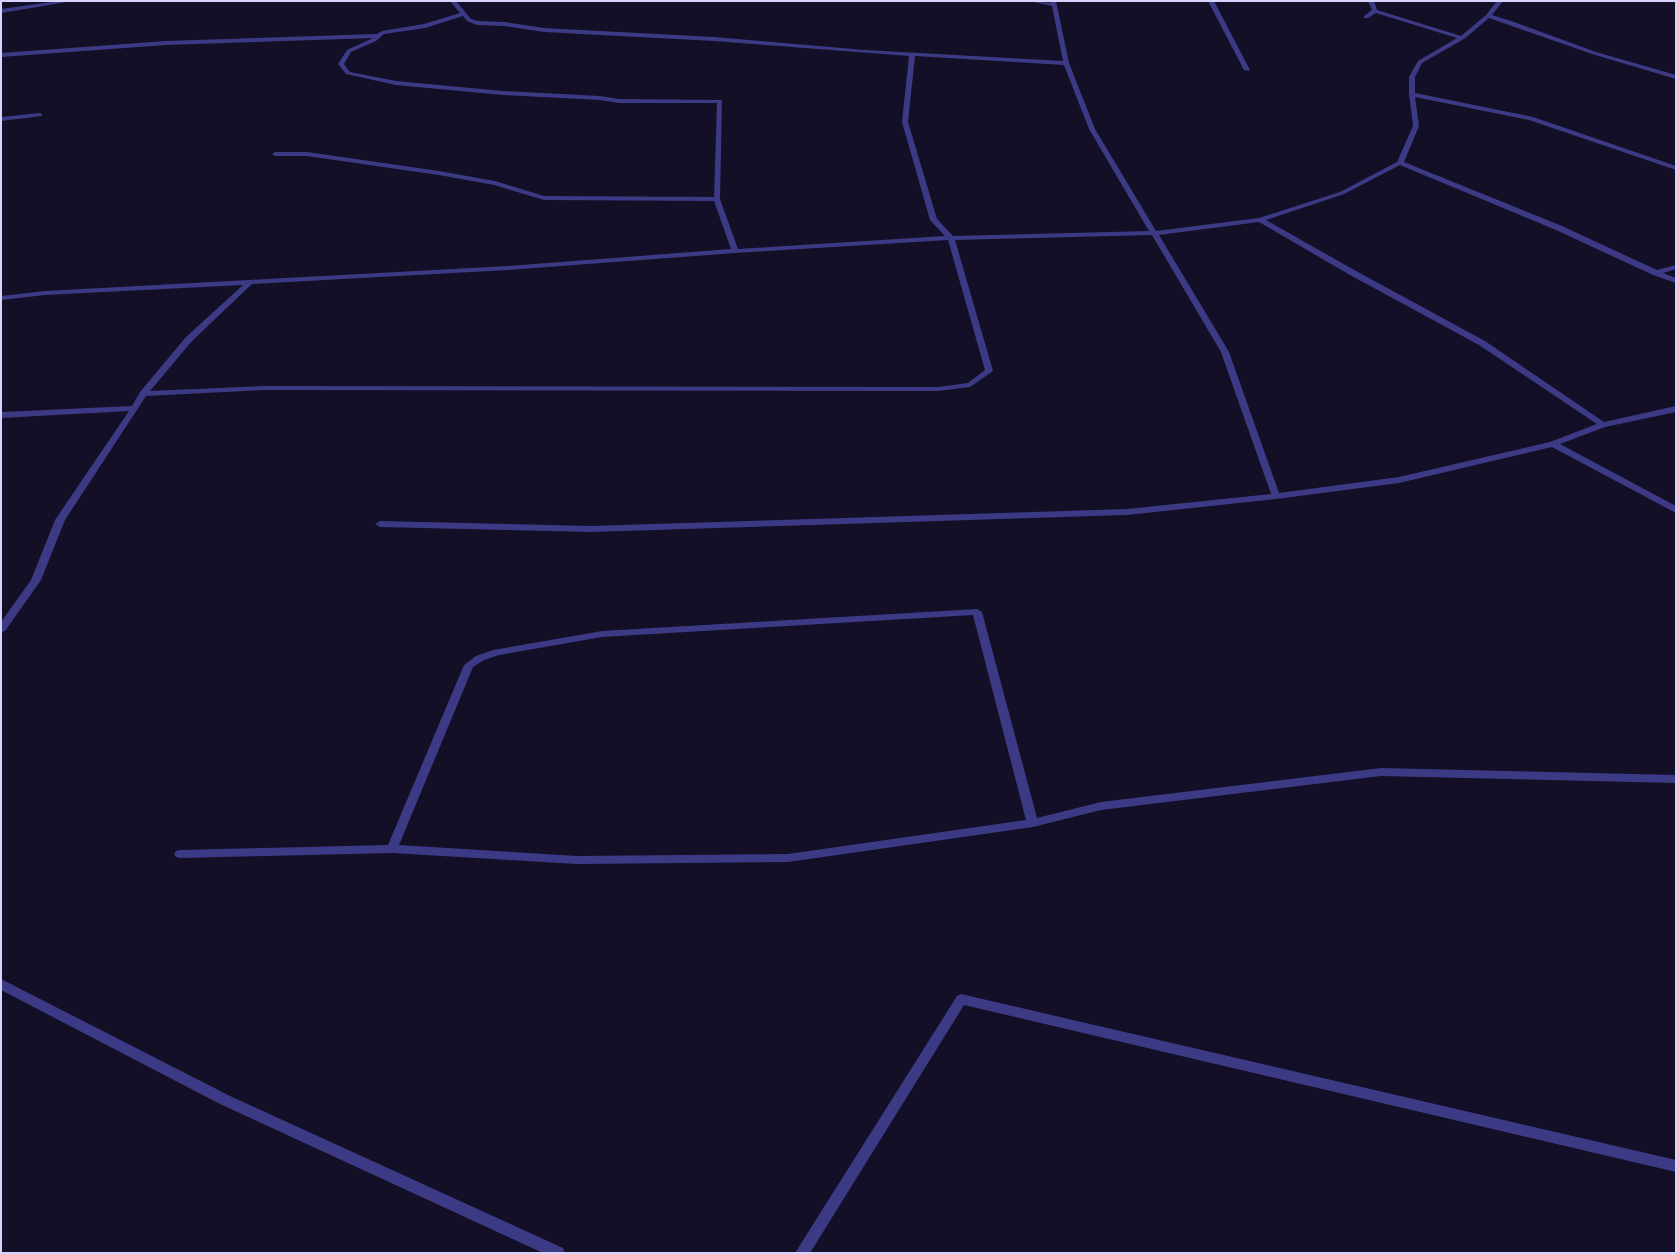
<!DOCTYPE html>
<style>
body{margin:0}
#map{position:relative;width:1677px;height:1254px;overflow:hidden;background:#130f26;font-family:"Asap Condensed",sans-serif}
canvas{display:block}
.frame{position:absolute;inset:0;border:2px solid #d9d4ff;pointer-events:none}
</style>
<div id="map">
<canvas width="1677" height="1254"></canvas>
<div class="frame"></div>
</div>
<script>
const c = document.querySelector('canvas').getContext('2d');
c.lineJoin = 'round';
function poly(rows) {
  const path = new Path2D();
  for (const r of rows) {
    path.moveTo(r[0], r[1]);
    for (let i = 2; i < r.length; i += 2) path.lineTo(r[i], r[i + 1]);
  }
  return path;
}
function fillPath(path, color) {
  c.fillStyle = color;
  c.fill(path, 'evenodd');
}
fillPath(poly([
 [59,1,73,1,1,13,1,9,59,1],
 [450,1,456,1,471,19,478,21,504,22,544,28,714,37,865,50,1063,61,1052,6,1030,1,1051,3,1050,1,1056,1,1069,63,1095,129,1156,231,1259,218,1340,192,1397,162,1413,126,1409,94,1409,77,1418,61,1457,38,1376,13,1368,18,1364,18,1364,16,1372,10,1368,1,1374,1,1377,10,1461,36,1486,15,1497,1,1503,1,1492,15,1514,22,1596,52,1676,75,1676,79,1592,54,1489,18,1464,39,1422,63,1415,77,1415,93,1533,117,1676,166,1676,170,1529,120,1415,97,1419,126,1404,162,1562,226,1657,270,1676,265,1676,269,1663,273,1676,278,1676,283,1653,275,1556,230,1400,165,1344,194,1266,220,1356,271,1485,341,1604,422,1676,406,1676,412,1605,427,1560,444,1676,506,1676,513,1552,447,1399,483,1276,499,1127,515,591,532,380,527,375,524,380,521,591,526,1127,509,1271,494,1221,352,1152,235,955,240,993,371,970,387,938,391,264,390,146,396,65,520,41,580,5,631,1,632,1,622,31,580,55,520,129,411,1,418,1,412,132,406,140,392,186,337,243,285,45,295,1,300,1,296,45,291,508,266,731,249,714,201,544,200,494,185,439,175,307,156,275,156,272,154,275,152,307,152,439,171,495,181,544,196,714,197,717,103,619,103,600,100,503,95,396,85,346,74,338,64,347,50,373,38,166,45,1,57,1,53,166,41,377,34,382,31,424,24,460,13,450,1],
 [463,16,467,21,477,25,504,26,544,32,714,41,909,56,902,122,930,220,945,236,738,249,720,199,722,100,619,99,600,96,503,91,396,81,350,72,344,64,351,52,376,41,384,34,425,28,463,16],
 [915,56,1064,65,1089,129,1149,231,953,236,937,219,908,122,915,56],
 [1259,222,1350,275,1479,345,1597,424,1550,442,1399,477,1279,493,1229,352,1159,235,1259,222],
 [948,240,985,370,968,383,938,387,264,386,150,391,192,341,252,284,508,270,735,253,948,240],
 [1208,1,1214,1,1250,70,1249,71,1244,70,1208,1],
 [40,113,42,114,42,116,1,121,1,117,40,113],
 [977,609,982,612,1037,818,1101,802,1381,768,1676,775,1676,783,1381,776,1101,810,1033,827,788,862,577,864,392,853,180,858,176,857,174,854,176,851,180,850,388,845,464,665,476,656,493,650,602,631,977,609],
 [973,615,1026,820,788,854,577,856,399,845,473,667,484,660,499,655,602,637,973,615],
 [1,979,230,1096,563,1248,565,1253,543,1253,220,1104,1,990,1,979],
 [961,994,1676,1160,1676,1172,964,1005,810,1253,795,1253,957,996,961,994]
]), '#3d3a85');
</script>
